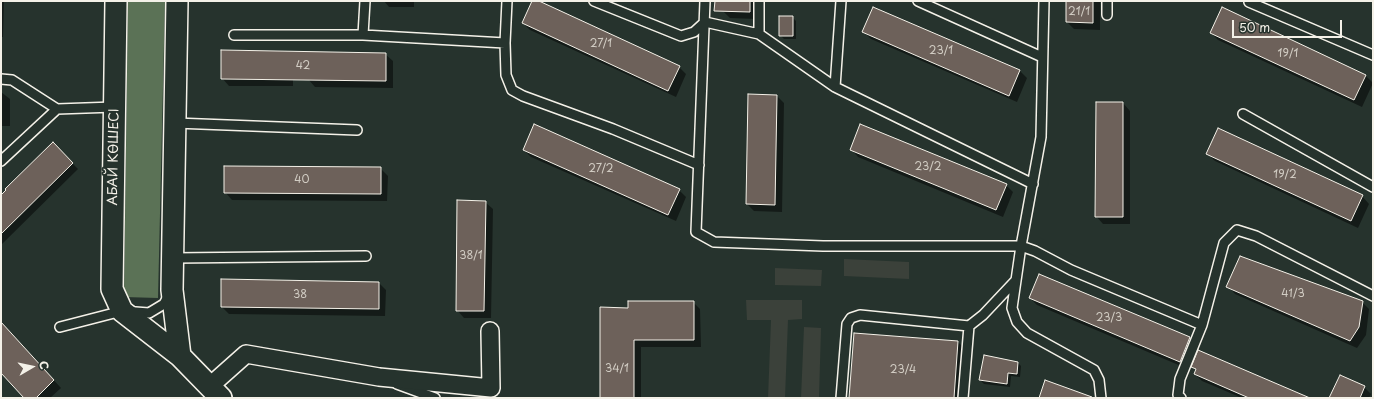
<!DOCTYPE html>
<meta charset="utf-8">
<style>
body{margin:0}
#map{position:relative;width:1374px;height:399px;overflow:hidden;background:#26332d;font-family:"Playpen Sans",sans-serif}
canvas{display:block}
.frame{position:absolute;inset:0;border:2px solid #f4f1e8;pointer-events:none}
.north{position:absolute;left:12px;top:347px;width:40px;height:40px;-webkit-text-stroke:3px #26332d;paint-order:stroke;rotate:81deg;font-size:11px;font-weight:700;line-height:16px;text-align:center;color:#f4f1e8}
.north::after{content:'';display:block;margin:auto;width:14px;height:18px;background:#f4f1e8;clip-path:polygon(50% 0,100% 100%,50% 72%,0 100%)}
.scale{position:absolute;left:1232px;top:20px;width:110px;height:18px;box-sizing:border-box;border:2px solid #f4f1e8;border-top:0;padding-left:5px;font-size:12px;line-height:14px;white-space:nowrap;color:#f4f1e8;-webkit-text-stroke:3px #26332d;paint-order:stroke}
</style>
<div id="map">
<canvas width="1374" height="399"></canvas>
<div class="frame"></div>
<div class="north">С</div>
<div class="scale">50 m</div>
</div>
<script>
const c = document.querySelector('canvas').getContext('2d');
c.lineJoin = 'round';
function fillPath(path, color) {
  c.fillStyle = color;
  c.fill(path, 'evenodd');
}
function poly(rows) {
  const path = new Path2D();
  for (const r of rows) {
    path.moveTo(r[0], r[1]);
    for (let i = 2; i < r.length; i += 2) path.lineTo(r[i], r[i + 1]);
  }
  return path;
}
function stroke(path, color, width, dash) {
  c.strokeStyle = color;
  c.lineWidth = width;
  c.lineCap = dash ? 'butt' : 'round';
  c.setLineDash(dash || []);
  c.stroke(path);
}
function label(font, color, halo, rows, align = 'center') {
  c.font = font + ' "Playpen Sans",sans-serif';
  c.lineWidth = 4;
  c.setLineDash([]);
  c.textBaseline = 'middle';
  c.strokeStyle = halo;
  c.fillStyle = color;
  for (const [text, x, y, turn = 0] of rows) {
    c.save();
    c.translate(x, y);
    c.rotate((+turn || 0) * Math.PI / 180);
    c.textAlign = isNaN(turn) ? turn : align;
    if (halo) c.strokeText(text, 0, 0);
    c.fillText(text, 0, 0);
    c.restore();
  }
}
fillPath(poly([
 [844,259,909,262,909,279,844,276],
 [775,268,822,270,821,286,775,285],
 [746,300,802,300,802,319,788,320,785,398,768,398,771,320,747,320],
 [804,327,821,328,819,398,801,398]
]), '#3b413a');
fillPath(poly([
 [128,1,165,1,158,298,124,297]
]), '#5b7256');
fillPath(poly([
 [1,1,4,1,3,37,1,37],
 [384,1,414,1,414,7,389,7],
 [533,1,537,1,679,67,686,74,676,97,530,30,523,23],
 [723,1,757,1,756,19,730,18,723,11],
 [1067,1,1100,1,1100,30,1074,29,1067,22],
 [874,8,1020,71,1027,78,1017,102,871,39,864,32],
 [1222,9,1366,76,1373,83,1362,107,1218,40,1211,33],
 [792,17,796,21,796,39,784,39,780,35],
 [385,54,393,61,393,88,315,87,308,79],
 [293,60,293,86,229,86,222,78],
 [1,92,10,99,10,126,1,126],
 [749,95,777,96,784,103,782,212,754,211,747,204],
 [1097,103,1123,103,1130,111,1130,224,1103,224,1096,216],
 [53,144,78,169,1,245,1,196],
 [851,149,1006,185,1013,192,1003,217,858,157],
 [524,150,679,190,686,197,676,221,531,157],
 [1208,154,1362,196,1369,204,1358,228,1215,161],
 [380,168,388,176,387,201,232,200,225,192],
 [485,202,493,209,491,318,464,318,457,310],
 [379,283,386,290,385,316,229,314,222,307],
 [1228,286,1362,302,1369,309,1366,335,1357,348,1235,294],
 [1030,298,1189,338,1197,345,1188,369,1037,305],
 [693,302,700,309,701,347,641,347,641,398,601,398,629,309],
 [1,323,61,388,50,398,25,398,1,372],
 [958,342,965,349,961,398,850,398],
 [1017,362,1021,366,1020,377,1011,376,1010,387,984,384,980,380],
 [1193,367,1308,398,1242,398,1202,381,1195,374,1196,370],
 [1364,387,1371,394,1369,398,1330,398]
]), '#0007');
const building = poly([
 [532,1,539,1,680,66,668,91,522,23,532,1],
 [715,1,750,1,750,12,714,11,715,1],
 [1066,1,1093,1,1093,23,1066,22,1066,1],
 [873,7,1020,70,1009,96,862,32,873,7],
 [1222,7,1366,75,1354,100,1210,33,1222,7],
 [779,16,793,16,793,36,779,36,779,16],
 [221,50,386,53,386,81,221,79,221,50],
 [748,94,777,95,775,205,746,204,748,94],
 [1096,102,1123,102,1123,217,1095,217,1096,102],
 [534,124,680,189,668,215,523,150,534,124],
 [860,124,1007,184,996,210,850,150,860,124],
 [1218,128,1363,195,1351,221,1206,154,1218,128],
 [53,142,73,163,1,234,1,195,6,190,5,189,53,142],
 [224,166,381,167,381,194,224,193,224,166],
 [457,200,486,201,484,311,456,311,457,200],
 [1240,256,1363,301,1359,327,1350,341,1226,287,1240,256],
 [1039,274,1190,337,1180,362,1029,298,1039,274],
 [221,279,379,282,379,309,221,307,221,279],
 [628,301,694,301,694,340,634,340,634,398,600,398,600,307,628,308,628,301],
 [1,322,54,380,36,398,24,398,1,373,1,322],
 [854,333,958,341,954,398,849,398,854,333],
 [1198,350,1310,398,1249,398,1194,374,1196,369,1191,367,1198,350],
 [984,355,1018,362,1017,374,1008,373,1007,384,979,380,984,355],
 [1340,375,1365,386,1360,398,1329,398,1340,375],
 [1045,380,1092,397,1092,398,1039,398,1045,380]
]);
fillPath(building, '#6d615a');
stroke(building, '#f4f1e8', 1);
const service = poly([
 [594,1,681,36,694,32,705,22],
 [705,1,696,232,714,242,823,246,1021,246,1012,308,1017,322,1027,333,1094,370,1099,380,1101,398],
 [918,1,1042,57],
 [1044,1,1041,137,1021,246,1035,251,1071,270,1202,325,1180,379,1178,395,1181,398],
 [1107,1,1107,15],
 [1249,2,1373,55],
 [705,22,759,34,759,1],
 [759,34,835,87,1033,184],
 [234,35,363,35,365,1],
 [363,35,505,43,507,1],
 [505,43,506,75,512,90,523,96,613,129,699,165],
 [1,79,12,80,57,109],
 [835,87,841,1],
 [1243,114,1373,187],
 [175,123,357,130],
 [1,161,57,109,114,107],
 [174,258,366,256],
 [1202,325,1224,243,1237,230,1256,236,1373,296],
 [60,327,122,311,149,313,164,304,169,295],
 [397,384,435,398],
 [841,398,847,324,851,318,860,315,969,326,983,315,1016,280],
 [963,398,969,326]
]);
const minor = poly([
 [210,386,246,354,379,377,491,388,490,331]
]);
const tertiary = poly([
 [116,1,112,289,122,311,180,356,221,398],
 [177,1,172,290,180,356]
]);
stroke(service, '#f4f1e8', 12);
stroke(minor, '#f4f1e8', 20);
stroke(tertiary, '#f4f1e8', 24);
stroke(service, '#26332d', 9);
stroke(minor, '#26332d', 17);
stroke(tertiary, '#26332d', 21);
label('11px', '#d2cdc4', null, [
 ["21/1",1079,12],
 ["27/1",601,44],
 ["23/1",941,51],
 ["19/1",1288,54],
 ["42",303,66],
 ["23/2",928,167],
 ["27/2",601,169],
 ["19/2",1285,175],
 ["40",302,180],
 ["38/1",471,256],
 ["41/3",1293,294],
 ["38",300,295],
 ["23/3",1109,318],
 ["34/1",617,369],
 ["23/4",903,370]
]);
label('13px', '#f4f1e8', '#26332d', [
 ["АБАЙ КӨШЕСІ",114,157,-89]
]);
</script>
